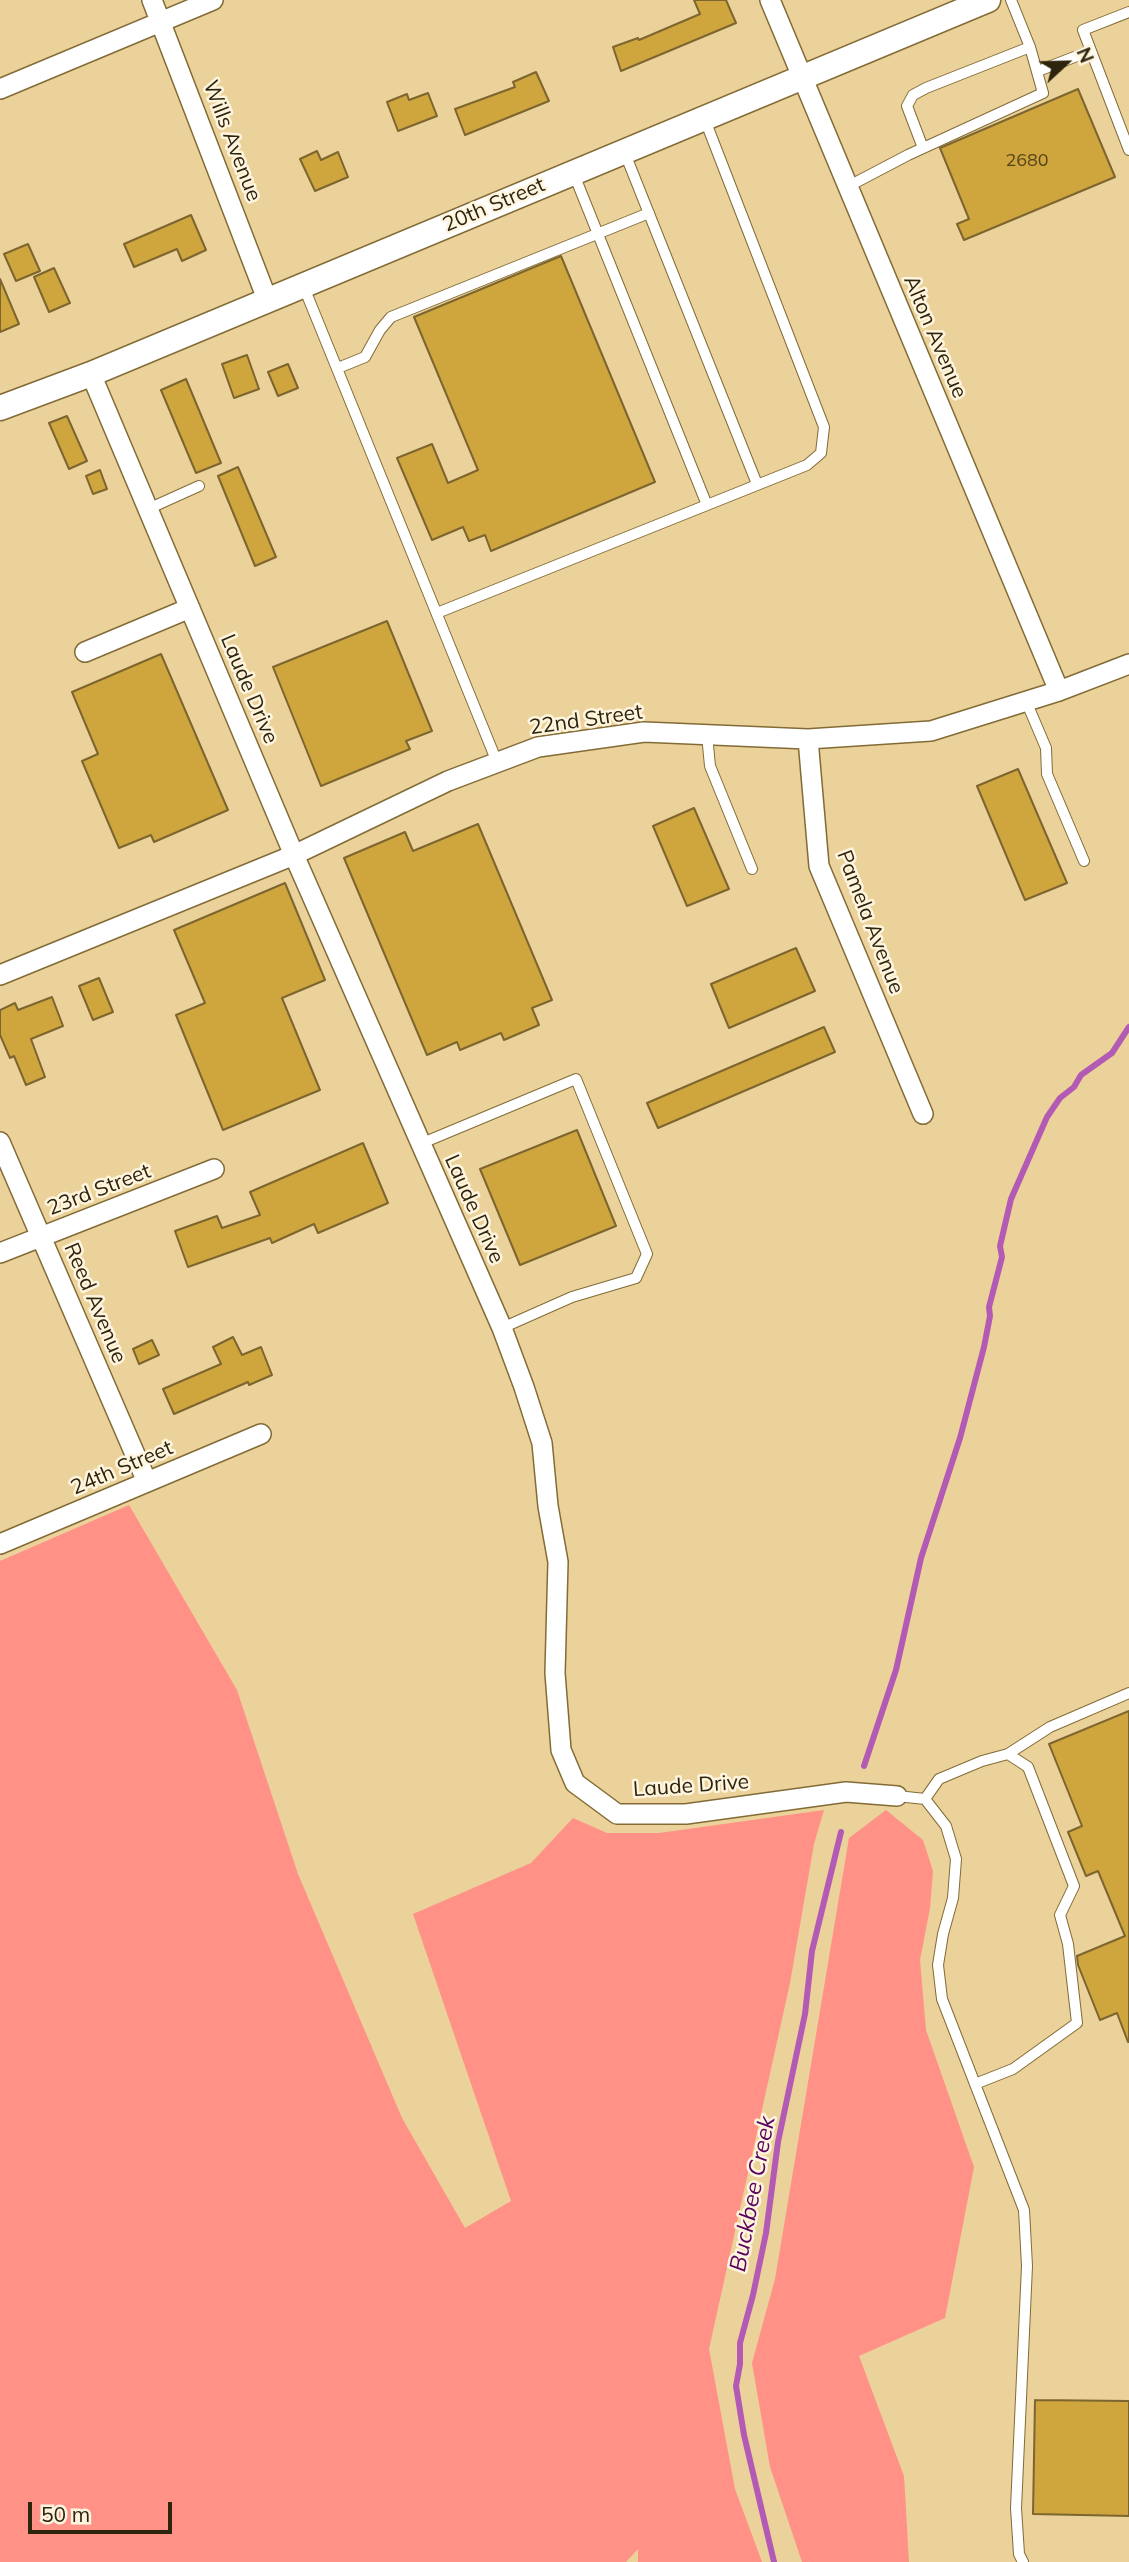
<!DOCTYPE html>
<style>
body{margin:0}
#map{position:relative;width:1129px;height:2562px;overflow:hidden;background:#ebd29a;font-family:Mulish,sans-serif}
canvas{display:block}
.north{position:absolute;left:1031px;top:28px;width:70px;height:70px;-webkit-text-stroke:5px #fff5df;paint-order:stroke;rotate:68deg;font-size:19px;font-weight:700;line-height:28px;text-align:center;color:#2d240d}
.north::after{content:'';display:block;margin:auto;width:24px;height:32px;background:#2d240d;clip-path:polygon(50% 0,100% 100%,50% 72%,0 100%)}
.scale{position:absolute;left:28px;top:2502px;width:144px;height:32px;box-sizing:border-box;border:4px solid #2d240d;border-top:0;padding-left:9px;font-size:21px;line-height:24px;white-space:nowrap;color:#2d240d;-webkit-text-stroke:5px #fff5df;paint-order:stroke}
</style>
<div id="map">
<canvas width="1129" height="2562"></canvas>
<div class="north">N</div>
<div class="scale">50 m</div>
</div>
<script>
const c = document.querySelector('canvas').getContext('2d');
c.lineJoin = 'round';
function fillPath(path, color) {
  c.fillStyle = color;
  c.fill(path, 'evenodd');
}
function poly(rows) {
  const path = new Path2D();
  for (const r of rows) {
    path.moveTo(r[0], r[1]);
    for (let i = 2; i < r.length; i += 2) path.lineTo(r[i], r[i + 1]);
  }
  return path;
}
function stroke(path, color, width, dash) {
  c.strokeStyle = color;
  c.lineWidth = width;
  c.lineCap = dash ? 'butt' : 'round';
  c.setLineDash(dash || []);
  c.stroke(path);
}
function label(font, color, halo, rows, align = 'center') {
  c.font = font + ' Mulish,sans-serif';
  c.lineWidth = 5;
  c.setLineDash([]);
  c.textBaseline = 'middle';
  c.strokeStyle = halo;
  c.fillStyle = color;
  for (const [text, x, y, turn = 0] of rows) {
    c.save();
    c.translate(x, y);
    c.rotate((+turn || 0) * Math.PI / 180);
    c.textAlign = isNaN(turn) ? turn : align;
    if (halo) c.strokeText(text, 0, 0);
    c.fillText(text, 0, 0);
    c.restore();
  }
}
fillPath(poly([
 [129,1505,237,1690,298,1874,402,2118,465,2228,511,2201,413,1914,531,1863,573,1818,607,1833,659,1833,824,1810,814,1844,790,1983,709,2349,735,2489,762,2562,638,2562,638,2549,626,2562,0,2562,0,1561],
 [886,1810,923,1840,933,1871,930,1908,920,1960,926,2030,974,2167,945,2318,859,2356,904,2476,909,2562,802,2562,770,2467,752,2363,775,2279,849,1838]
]), '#ff9186');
stroke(poly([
 [864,1766,896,1670,921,1558,960,1438,984,1347,990,1316,989,1307,1002,1257,1000,1246,1011,1199,1047,1117,1060,1098,1074,1087,1081,1075,1112,1053,1129,1027],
 [774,2562,744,2435,736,2386,740,2364,740,2343,753,2295,766,2233,778,2142,805,2014,812,1951,841,1832]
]), '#b35bb4', 6);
const building = poly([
 [694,0,726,0,736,23,621,71,613,47,638,38,639,40,700,14,694,0],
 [536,72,549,101,465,135,455,109,515,87,513,82,536,72],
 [1078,89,1115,177,964,240,957,224,969,219,940,148,1078,89],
 [428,93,437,116,398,131,387,102,407,94,409,100,428,93],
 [317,151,321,160,338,152,348,177,315,191,300,159,317,151],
 [191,215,206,250,182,261,177,249,134,267,124,244,191,215],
 [28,244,40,271,16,281,4,254,28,244],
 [561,256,655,482,491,551,485,535,469,541,463,527,432,540,397,458,432,444,448,483,478,470,414,317,561,256],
 [54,268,70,303,49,312,34,277,54,268],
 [0,279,19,324,0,332,0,279],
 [247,355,259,389,234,398,222,364,247,355],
 [288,364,298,388,278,396,268,372,288,364],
 [186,379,221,463,196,473,161,390,186,379],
 [67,416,87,461,69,469,49,423,67,416],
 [238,467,276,557,255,566,218,476,238,467],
 [100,470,107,489,93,494,86,476,100,470],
 [387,621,432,731,406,741,410,749,321,786,273,667,387,621],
 [161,654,228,810,154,842,151,835,119,848,82,761,98,754,72,692,161,654],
 [1018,769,1067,883,1025,900,977,786,1018,769],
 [694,808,729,889,687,906,653,826,694,808],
 [478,824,552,1000,532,1008,539,1025,504,1040,501,1033,460,1050,457,1042,427,1055,344,858,405,832,413,851,478,824],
 [285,883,325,980,282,998,320,1090,223,1130,176,1015,205,1003,174,930,285,883],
 [796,948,815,991,729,1028,711,984,796,948],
 [99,978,113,1012,93,1020,79,986,99,978],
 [52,997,63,1026,31,1039,45,1077,26,1085,14,1056,10,1058,0,1035,0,1010,15,1003,18,1010,52,997],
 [824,1027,835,1052,658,1128,647,1103,824,1027],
 [577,1130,616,1226,520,1265,480,1169,577,1130],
 [363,1143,388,1203,318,1233,314,1224,272,1243,270,1238,188,1267,175,1231,217,1216,222,1228,260,1215,250,1192,363,1143],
 [233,1337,242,1355,261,1347,272,1375,249,1385,248,1382,174,1414,163,1389,221,1364,213,1347,233,1337],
 [152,1340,159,1355,139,1364,133,1349,152,1340],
 [1129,1711,1129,2042,1128,2042,1117,2013,1100,2020,1078,1965,1077,1956,1125,1936,1098,1871,1086,1876,1068,1832,1082,1826,1049,1744,1129,1711],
 [1035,2400,1129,2401,1129,2516,1033,2514,1035,2400]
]);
fillPath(building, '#cfa53e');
stroke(building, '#7c652f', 2);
const service = poly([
 [1129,12,1083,30,1129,150],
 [1038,71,1090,51],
 [923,148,907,106,913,95,926,88,1030,47],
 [624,151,757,484],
 [573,172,707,505],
 [847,187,908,155,1043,93,1030,47,1011,0],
 [303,285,497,762],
 [338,368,365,357,380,330,391,317,649,213],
 [148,509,199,486],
 [437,613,807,465,821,453,824,427,705,120],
 [1026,701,1046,748,1047,774,1084,861],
 [707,735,710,766,752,869],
 [420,1144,576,1079,647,1254,636,1278,572,1297,502,1328],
 [1008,1754,1050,1727,1129,1693],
 [897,1796,925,1799,946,1826,956,1859,953,1898,943,1934,938,1965,942,1999,975,2084,1013,2069,1077,2023,1068,1944,1060,1915,1074,1886,1028,1767,1008,1754,982,1761,939,1779,925,1799],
 [975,2084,1024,2210,1027,2266,1016,2508,1019,2554,1023,2562]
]);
const minor = poly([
 [152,0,267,299],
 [770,0,1059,691],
 [0,89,213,0],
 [91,374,294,855,502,1328,524,1387,542,1443,548,1506,558,1562,555,1673,561,1750,575,1783,617,1814,686,1814,846,1792,897,1796],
 [85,652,190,608],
 [808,739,819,866,923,1114],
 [0,975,294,855,448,781,538,747,644,732,808,739,931,731,1059,691,1129,664],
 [0,1142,147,1482],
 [0,1253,214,1169],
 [0,1544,261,1434]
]);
const tertiary = poly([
 [0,408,91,374,988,0]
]);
stroke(service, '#826b36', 12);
stroke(minor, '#826b36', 22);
stroke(tertiary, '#826b36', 27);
stroke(service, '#fff', 10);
stroke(minor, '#fff', 19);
stroke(tertiary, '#fff', 24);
label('18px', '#564419', null, [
 ["2680",1027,161]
]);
label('21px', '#2d240d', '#fff5df', [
 ["Wills Avenue",232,141,69],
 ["20th Street",494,205,-23],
 ["Alton Avenue",935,337,67],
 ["Laude Drive",249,689,67],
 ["22nd Street",586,720,-8],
 ["Pamela Avenue",870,922,69],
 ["23rd Street",99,1190,-21],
 ["Laude Drive",474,1209,66],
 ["Reed Avenue",95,1303,67],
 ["24th Street",122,1468,-23],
 ["Laude Drive",691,1786,-4]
]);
label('italic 23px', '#5b025e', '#fff5df', [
 ["Buckbee Creek",753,2194,-79]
]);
</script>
